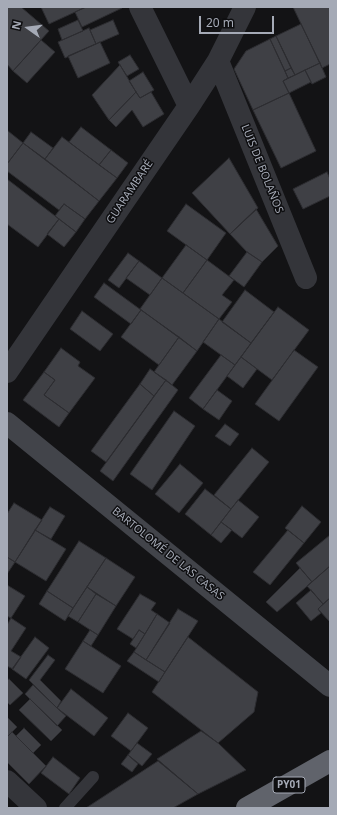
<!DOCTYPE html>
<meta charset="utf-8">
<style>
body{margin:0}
#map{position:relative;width:337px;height:815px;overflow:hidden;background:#131315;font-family:"Noto Sans",sans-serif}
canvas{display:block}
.frame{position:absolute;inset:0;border:8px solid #a5aab6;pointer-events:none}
.north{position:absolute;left:8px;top:8px;width:40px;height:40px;-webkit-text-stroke:3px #0e0e10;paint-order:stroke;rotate:284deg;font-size:11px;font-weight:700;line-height:16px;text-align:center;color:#a5aab6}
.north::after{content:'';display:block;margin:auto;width:14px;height:18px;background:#a5aab6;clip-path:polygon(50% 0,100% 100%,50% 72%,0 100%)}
.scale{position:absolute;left:199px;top:16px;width:75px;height:18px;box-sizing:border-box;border:2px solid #a5aab6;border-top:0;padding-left:5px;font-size:12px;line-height:14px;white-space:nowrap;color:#a5aab6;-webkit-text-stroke:3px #0e0e10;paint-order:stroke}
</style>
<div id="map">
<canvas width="337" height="815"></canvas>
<div class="frame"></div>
<div class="north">N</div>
<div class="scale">20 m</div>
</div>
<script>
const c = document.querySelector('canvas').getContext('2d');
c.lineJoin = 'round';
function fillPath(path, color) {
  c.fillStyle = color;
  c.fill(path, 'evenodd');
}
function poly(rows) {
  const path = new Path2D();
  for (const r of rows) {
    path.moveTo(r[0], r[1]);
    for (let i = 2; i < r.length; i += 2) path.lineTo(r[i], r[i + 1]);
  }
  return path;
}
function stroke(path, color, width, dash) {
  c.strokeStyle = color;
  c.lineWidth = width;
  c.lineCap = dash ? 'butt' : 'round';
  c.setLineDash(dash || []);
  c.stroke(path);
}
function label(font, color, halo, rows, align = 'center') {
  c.font = font + ' "Noto Sans",sans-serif';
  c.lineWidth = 3;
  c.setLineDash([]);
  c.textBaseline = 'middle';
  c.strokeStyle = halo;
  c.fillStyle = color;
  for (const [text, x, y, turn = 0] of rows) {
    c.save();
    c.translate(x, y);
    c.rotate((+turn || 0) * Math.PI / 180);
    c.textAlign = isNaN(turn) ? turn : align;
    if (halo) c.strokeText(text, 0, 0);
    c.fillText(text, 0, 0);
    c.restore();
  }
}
const building = poly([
 [7,7,21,7,49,31,13,71,7,64,7,7],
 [41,7,86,7,49,24,41,7],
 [86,7,122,7,122,8,82,27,75,12,86,7],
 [293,7,330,7,330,64,322,68,293,7],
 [78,20,83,31,62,40,58,29,78,20],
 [113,20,119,34,96,44,90,30,113,20],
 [301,24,320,63,295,75,276,36,301,24],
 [89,28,96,44,65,58,58,42,89,28],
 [276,36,291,68,285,71,270,39,276,36],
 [270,39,288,78,283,81,289,93,253,110,234,69,246,51,270,39],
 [41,40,55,52,27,83,13,71,41,40],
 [100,42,110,63,78,78,68,56,100,42],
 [130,55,139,69,127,76,118,62,130,55],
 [320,63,326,77,312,84,305,70,320,63],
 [120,65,136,92,109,120,92,95,120,65],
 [291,68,295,75,288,78,285,71,291,68],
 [305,70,311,82,289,93,283,81,305,70],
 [143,72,154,90,140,98,129,81,143,72],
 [136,92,140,98,151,92,164,114,143,127,132,110,116,127,109,120,136,92],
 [289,93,316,151,281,168,253,110,289,93],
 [81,127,111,150,99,165,69,142,81,127],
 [8,131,23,143,7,164,7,133,8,131],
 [31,132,53,148,45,159,23,143,31,132],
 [62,137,117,178,99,201,45,159,62,137],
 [23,143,99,201,85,219,64,204,59,210,7,171,7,164,23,143],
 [111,150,128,163,117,178,99,165,111,150],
 [229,158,258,208,230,234,192,193,229,158],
 [327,172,330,179,330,196,303,209,293,189,327,172],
 [7,179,59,219,38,247,7,224,7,179],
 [64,204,85,219,76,232,55,216,64,204],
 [186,204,226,233,207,260,167,231,186,204],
 [256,209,278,246,262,262,247,252,230,234,256,209],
 [59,219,76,232,64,247,47,234,59,219],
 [186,245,207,260,183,293,162,278,186,245],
 [247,252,262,262,244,287,229,276,247,252],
 [128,253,139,261,119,288,108,280,128,253],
 [207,260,234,280,222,295,232,302,219,319,183,293,207,260],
 [139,261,162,278,150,295,126,278,139,261],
 [162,278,219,319,197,351,140,309,162,278],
 [104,283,141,310,131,324,94,297,104,283],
 [245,290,274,312,251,343,222,322,245,290],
 [278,307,309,330,272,380,241,357,278,307],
 [141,310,179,337,159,365,121,337,141,310],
 [82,311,113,334,100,351,70,329,82,311],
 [219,319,251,343,235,365,203,342,219,319],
 [179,337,197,351,172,385,154,372,179,337],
 [61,348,80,362,78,366,95,378,69,413,44,395,55,380,44,372,61,348],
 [294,350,318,367,279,421,255,404,294,350],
 [221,355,235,365,203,409,189,398,221,355],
 [241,357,257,369,243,388,227,376,241,357],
 [150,369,166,380,154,396,140,384,150,369],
 [44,372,55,380,44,395,69,413,59,427,23,400,44,372],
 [166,380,178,390,113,481,100,471,166,380],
 [140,384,154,396,106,462,91,451,140,384],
 [217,390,232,401,219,420,203,409,217,390],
 [174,411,195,426,152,490,130,474,174,411],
 [225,424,239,434,230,446,215,436,225,424],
 [252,448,269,462,231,509,214,495,252,448],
 [180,464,203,483,179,513,155,494,180,464],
 [205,489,231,509,211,535,185,514,205,489],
 [238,500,259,517,242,538,221,522,238,500],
 [14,503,42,520,15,562,7,557,7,514,14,503],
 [302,506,321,522,304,543,285,528,302,506],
 [50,507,65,516,51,539,35,530,50,507],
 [221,522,232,530,221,543,211,535,221,522],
 [35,530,66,549,46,581,15,562,35,530],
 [288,530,304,543,270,585,253,572,288,530],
 [330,535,330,566,312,582,296,563,330,535],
 [79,541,106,558,73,608,47,591,79,541],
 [7,557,15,562,7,574,7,557],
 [106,558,135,577,116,606,87,587,106,558],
 [330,566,330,598,323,604,307,586,330,566],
 [300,568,312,582,277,612,266,602,300,568],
 [7,585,25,596,11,618,7,616,7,585],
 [87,587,96,594,78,622,68,616,87,587],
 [311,590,323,604,318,609,321,613,311,621,296,603,311,590],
 [47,591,73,608,65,621,39,604,47,591],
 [96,594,116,606,98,635,78,622,96,594],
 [140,594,156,603,151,610,157,614,145,634,139,630,133,639,117,629,140,594],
 [330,598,330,620,329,621,318,609,330,598],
 [178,609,198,621,165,672,146,660,178,609],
 [157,614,170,623,146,660,134,652,157,614],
 [11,618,26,628,11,651,21,657,13,669,7,666,7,625,11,618],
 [90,630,98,635,91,646,83,641,90,630],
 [139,630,145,634,136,648,130,644,139,630],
 [35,637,49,648,26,679,12,669,35,637],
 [188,637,258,692,254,712,218,743,152,692,188,637],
 [83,641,121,666,103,693,65,669,83,641],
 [134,652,165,672,159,682,127,661,134,652],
 [48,655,55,660,40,680,61,701,57,708,29,680,48,655],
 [9,679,23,693,10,705,7,702,7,681,9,679],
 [33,685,57,708,66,716,57,726,25,694,33,685],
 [71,689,108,718,94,736,57,708,71,689],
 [30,699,62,730,51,741,19,710,30,699],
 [128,713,148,728,131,751,111,736,128,713],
 [7,717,17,727,7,737,7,717],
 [24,728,41,745,33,753,16,736,24,728],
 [201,731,218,743,246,770,198,794,157,759,201,731],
 [12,732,46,766,29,784,7,762,7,737,12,732],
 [137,743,152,754,142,766,128,755,137,743],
 [128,755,138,764,132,772,121,764,128,755],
 [53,757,80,778,69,794,41,773,53,757],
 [158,761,198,794,173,808,86,808,158,761]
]);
fillPath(building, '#3f4045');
stroke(building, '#2d2d31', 1);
stroke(poly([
 [65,808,93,777]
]), '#34353a', 12);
stroke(poly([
 [140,7,189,106],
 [218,61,306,278],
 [7,372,189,106,218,61,245,7],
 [7,781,36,808]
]), '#34353a', 22);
stroke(poly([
 [7,423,330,686]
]), '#42444a', 22);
stroke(poly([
 [247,808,330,761]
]), '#60636b', 22);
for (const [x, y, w] of [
 [289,785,32]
]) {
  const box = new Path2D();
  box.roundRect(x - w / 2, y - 8, w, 16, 3);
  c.fillStyle = '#0e0e10';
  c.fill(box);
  stroke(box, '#a5aab6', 1);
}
label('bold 10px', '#a5aab6', null, [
 ["PY01",289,785]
]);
label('11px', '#a5aab6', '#0e0e10', [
 ["LUIS DE BOLAÑOS",262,169,68],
 ["GUARAMBARÉ",130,192,-56],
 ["BARTOLOMÉ DE LAS CASAS",168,554,39]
]);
</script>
